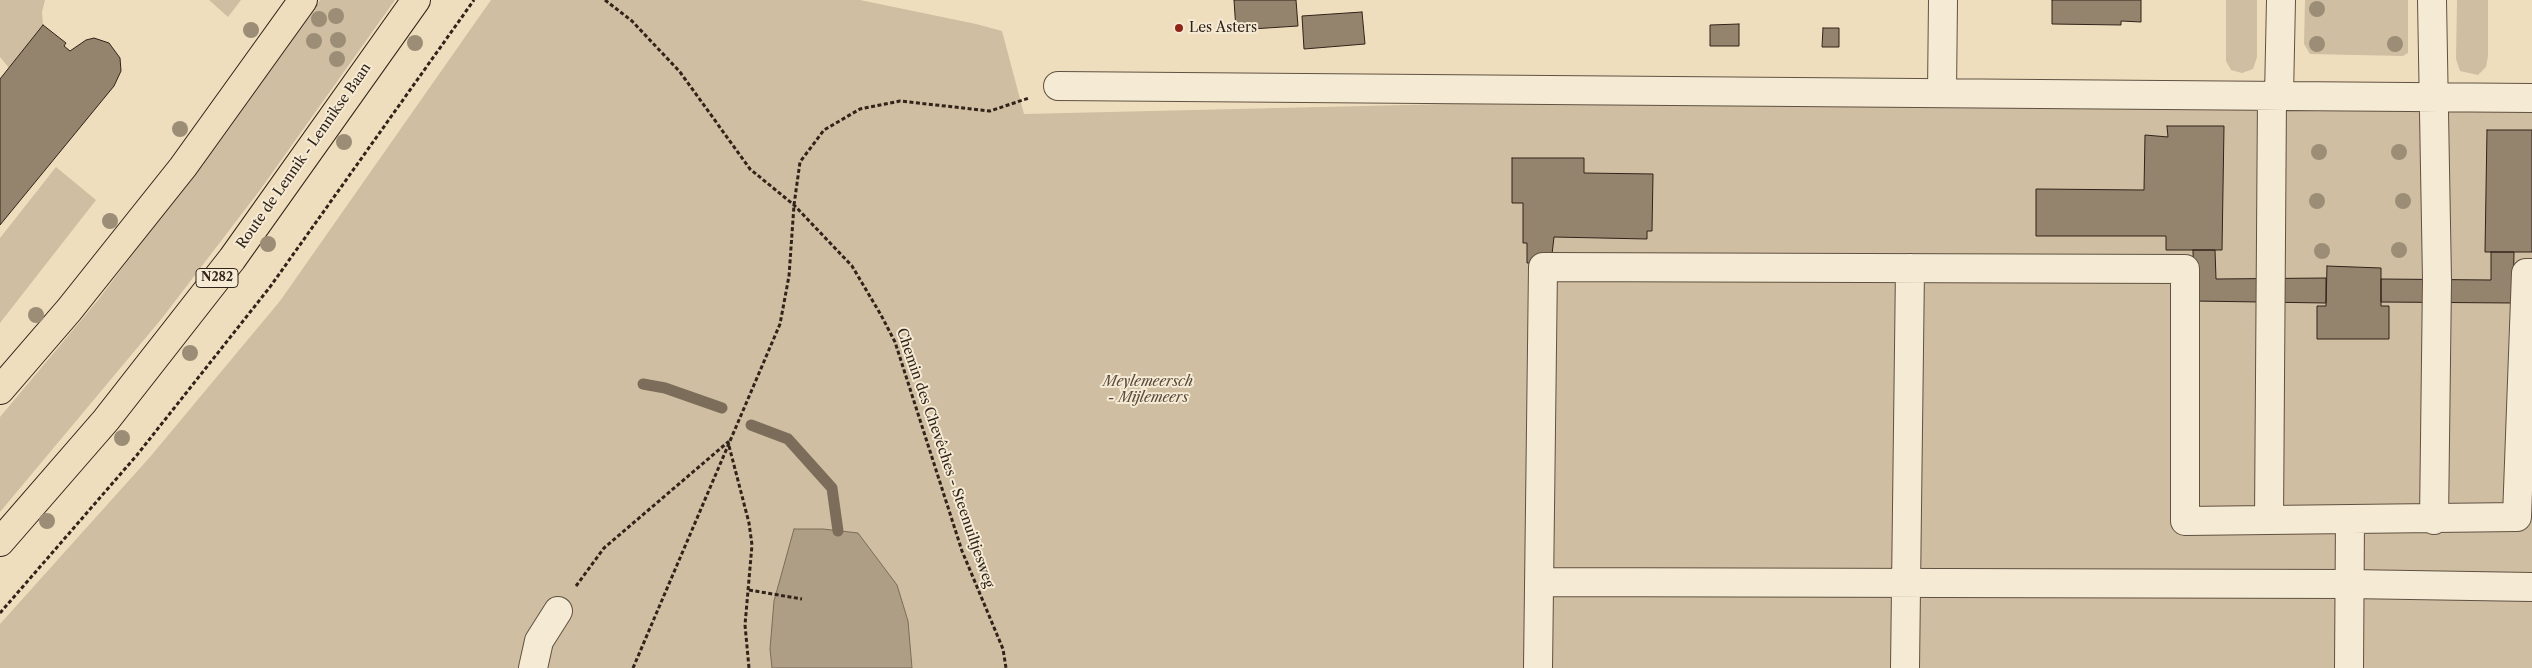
<!DOCTYPE html>
<meta charset="utf-8">
<style>
body{margin:0}
canvas{display:block;background:#efdebd}
</style>
<canvas width="2532" height="668"></canvas>
<script>
const c = document.querySelector('canvas').getContext('2d');
c.lineJoin = 'round';
function fillPath(path, color) {
  c.fillStyle = color;
  c.fill(path, 'evenodd');
}
function poly(rows) {
  const path = new Path2D();
  for (const r of rows) {
    path.moveTo(r[0], r[1]);
    for (let i = 2; i < r.length; i += 2) path.lineTo(r[i], r[i + 1]);
  }
  return path;
}
function stroke(path, color, width, dash) {
  c.strokeStyle = color;
  c.lineWidth = width;
  c.lineCap = dash ? 'butt' : 'round';
  c.setLineDash(dash || []);
  c.stroke(path);
}
function label(font, color, halo, rows, align = 'center') {
  c.font = font + ' "Libre Caslon Text",serif';
  c.lineWidth = 4;
  c.setLineDash([]);
  c.textBaseline = 'middle';
  c.strokeStyle = halo;
  c.fillStyle = color;
  for (const [text, x, y, turn = 0] of rows) {
    c.save();
    c.translate(x, y);
    c.rotate((+turn || 0) * Math.PI / 180);
    c.textAlign = isNaN(turn) ? turn : align;
    if (halo) c.strokeText(text, 0, 0);
    c.fillText(text, 0, 0);
    c.restore();
  }
}
fillPath(poly([
 [0,0,45,0,42,12,43,25,9,68,0,57],
 [209,0,241,0,228,17],
 [320,0,395,0,260,190,163,317,0,512,0,417,98,300,243,108],
 [491,0,860,0,976,24,1002,31,1024,114,1449,104,2532,108,2532,668,0,668,0,624,150,457,280,301],
 [2226,0,2257,0,2257,57,2253,69,2242,73,2231,70,2226,61],
 [2305,0,2408,0,2408,53,2403,56,2310,54,2304,44],
 [2457,0,2488,0,2488,56,2486,67,2478,75,2460,71,2456,59],
 [56,167,96,200,0,323,0,238]
]), '#cfbea1');
const water = poly([
 [794,529,823,529,858,533,897,585,908,621,912,668,772,668,770,649,774,601,794,529]
]);
fillPath(water, '#ae9e85');
stroke(water, '#7c6d5a', 1);
stroke(poly([
 [643,384,665,388,722,408],
 [751,425,788,439,832,488,838,531]
]), '#7c6d5a', 11);
const building = poly([
 [1234,0,1296,0,1298,26,1236,30,1234,0],
 [2052,0,2141,0,2141,22,2121,21,2121,25,2052,24,2052,0],
 [1362,12,1365,44,1304,49,1302,16,1362,12],
 [1739,24,1739,46,1710,46,1710,25,1739,24],
 [43,25,66,43,64,46,70,51,86,40,94,38,109,43,120,58,121,71,114,86,0,225,0,79,43,25],
 [1823,28,1839,28,1839,47,1822,47,1823,28],
 [2167,126,2224,126,2222,250,2166,250,2166,236,2036,236,2036,189,2144,190,2145,135,2168,137,2167,126],
 [2487,130,2532,130,2532,252,2485,252,2487,130],
 [1512,158,1584,158,1584,173,1653,174,1652,231,1647,231,1647,239,1554,237,1551,263,1527,263,1527,243,1523,243,1523,203,1512,203,1512,158],
 [2193,250,2215,250,2216,279,2326,278,2326,303,2194,301,2193,250],
 [2491,252,2514,252,2513,303,2381,302,2381,279,2491,280,2491,252],
 [2327,266,2381,268,2381,306,2389,306,2389,339,2317,339,2317,306,2326,306,2327,266]
]);
fillPath(building, '#94846e');
stroke(building, '#312319', 1);
const minor = poly([
 [2432,0,2437,280,2434,520],
 [1058,86,2532,98],
 [1942,93,1943,0],
 [2279,96,2281,0],
 [2269,519,2272,96],
 [1539,582,2350,584,2532,587],
 [533,668,539,641,558,611],
 [1538,668,1543,267,2185,269,2185,521,2517,517,2526,273,2532,273],
 [1905,668,1910,268],
 [2349,668,2350,519]
]);
const major = poly([
 [0,390,69,310,183,167,303,0],
 [0,542,106,420,232,259,416,0]
]);
stroke(minor, '#605242', 30);
stroke(major, '#312319', 30);
stroke(poly([
 [605,0,632,21,680,72,750,169,794,205,852,266,881,315,895,342,962,551,1003,649,1006,668],
 [576,586,604,548,728,442,749,523,752,545,745,625,749,668],
 [749,590,802,599],
 [0,613,137,455,270,287,474,0],
 [633,668,780,324,789,276,794,205,800,162,824,130,860,109,900,101,990,111,1029,98]
]), '#312319', 3, [4, 2.5]);
stroke(minor, '#f5ead4', 28);
stroke(major, '#efdebd', 28);
c.fillStyle = '#9c8d76';
for (const [x, y] of [
 [2317,9],
 [336,16],
 [319,19],
 [251,30],
 [338,40],
 [314,41],
 [415,43],
 [2317,44],
 [2395,44],
 [337,59],
 [180,129],
 [344,142],
 [2319,152],
 [2399,152],
 [2317,201],
 [2403,201],
 [110,221],
 [268,244],
 [2399,250],
 [2322,251],
 [36,315],
 [190,353],
 [122,438],
 [47,521]
]) {
  c.beginPath();
  c.arc(x, y, 8, 0, 2 * Math.PI);
  c.fill();
}
for (const [x, y, r, color] of [
 [1179,28,5,"#8f2418"]
]) {
  const dot = new Path2D();
  dot.arc(x, y, r, 0, 2 * Math.PI);
  c.fillStyle = color;
  c.fill(dot);
  stroke(dot, '#f5ead4', 2);
}
for (const [x, y, w] of [
 [217,278,42]
]) {
  const box = new Path2D();
  box.roundRect(x - w / 2, y - 9.5, w, 19, 4);
  c.fillStyle = '#f5ead4';
  c.fill(box);
  stroke(box, '#312319', 1);
}
label('bold 12px', '#312319', null, [
 ["N282",217,278]
]);
label('14px', '#312319', '#f5ead4', [
 ["Les Asters",1189,28]
], 'left');
label('14px', '#312319', '#f5ead4', [
 ["Route de Lennik - Lennikse Baan",304,156,-55],
 ["Chemin des Chevêches - Steenuiltjesweg",945,458,71]
]);
label('italic 14px', '#584a3b', '#f5ead4', [
 ["Meylemeersch",1148,382],
 ["- Mijlemeers",1148,398]
]);
</script>
